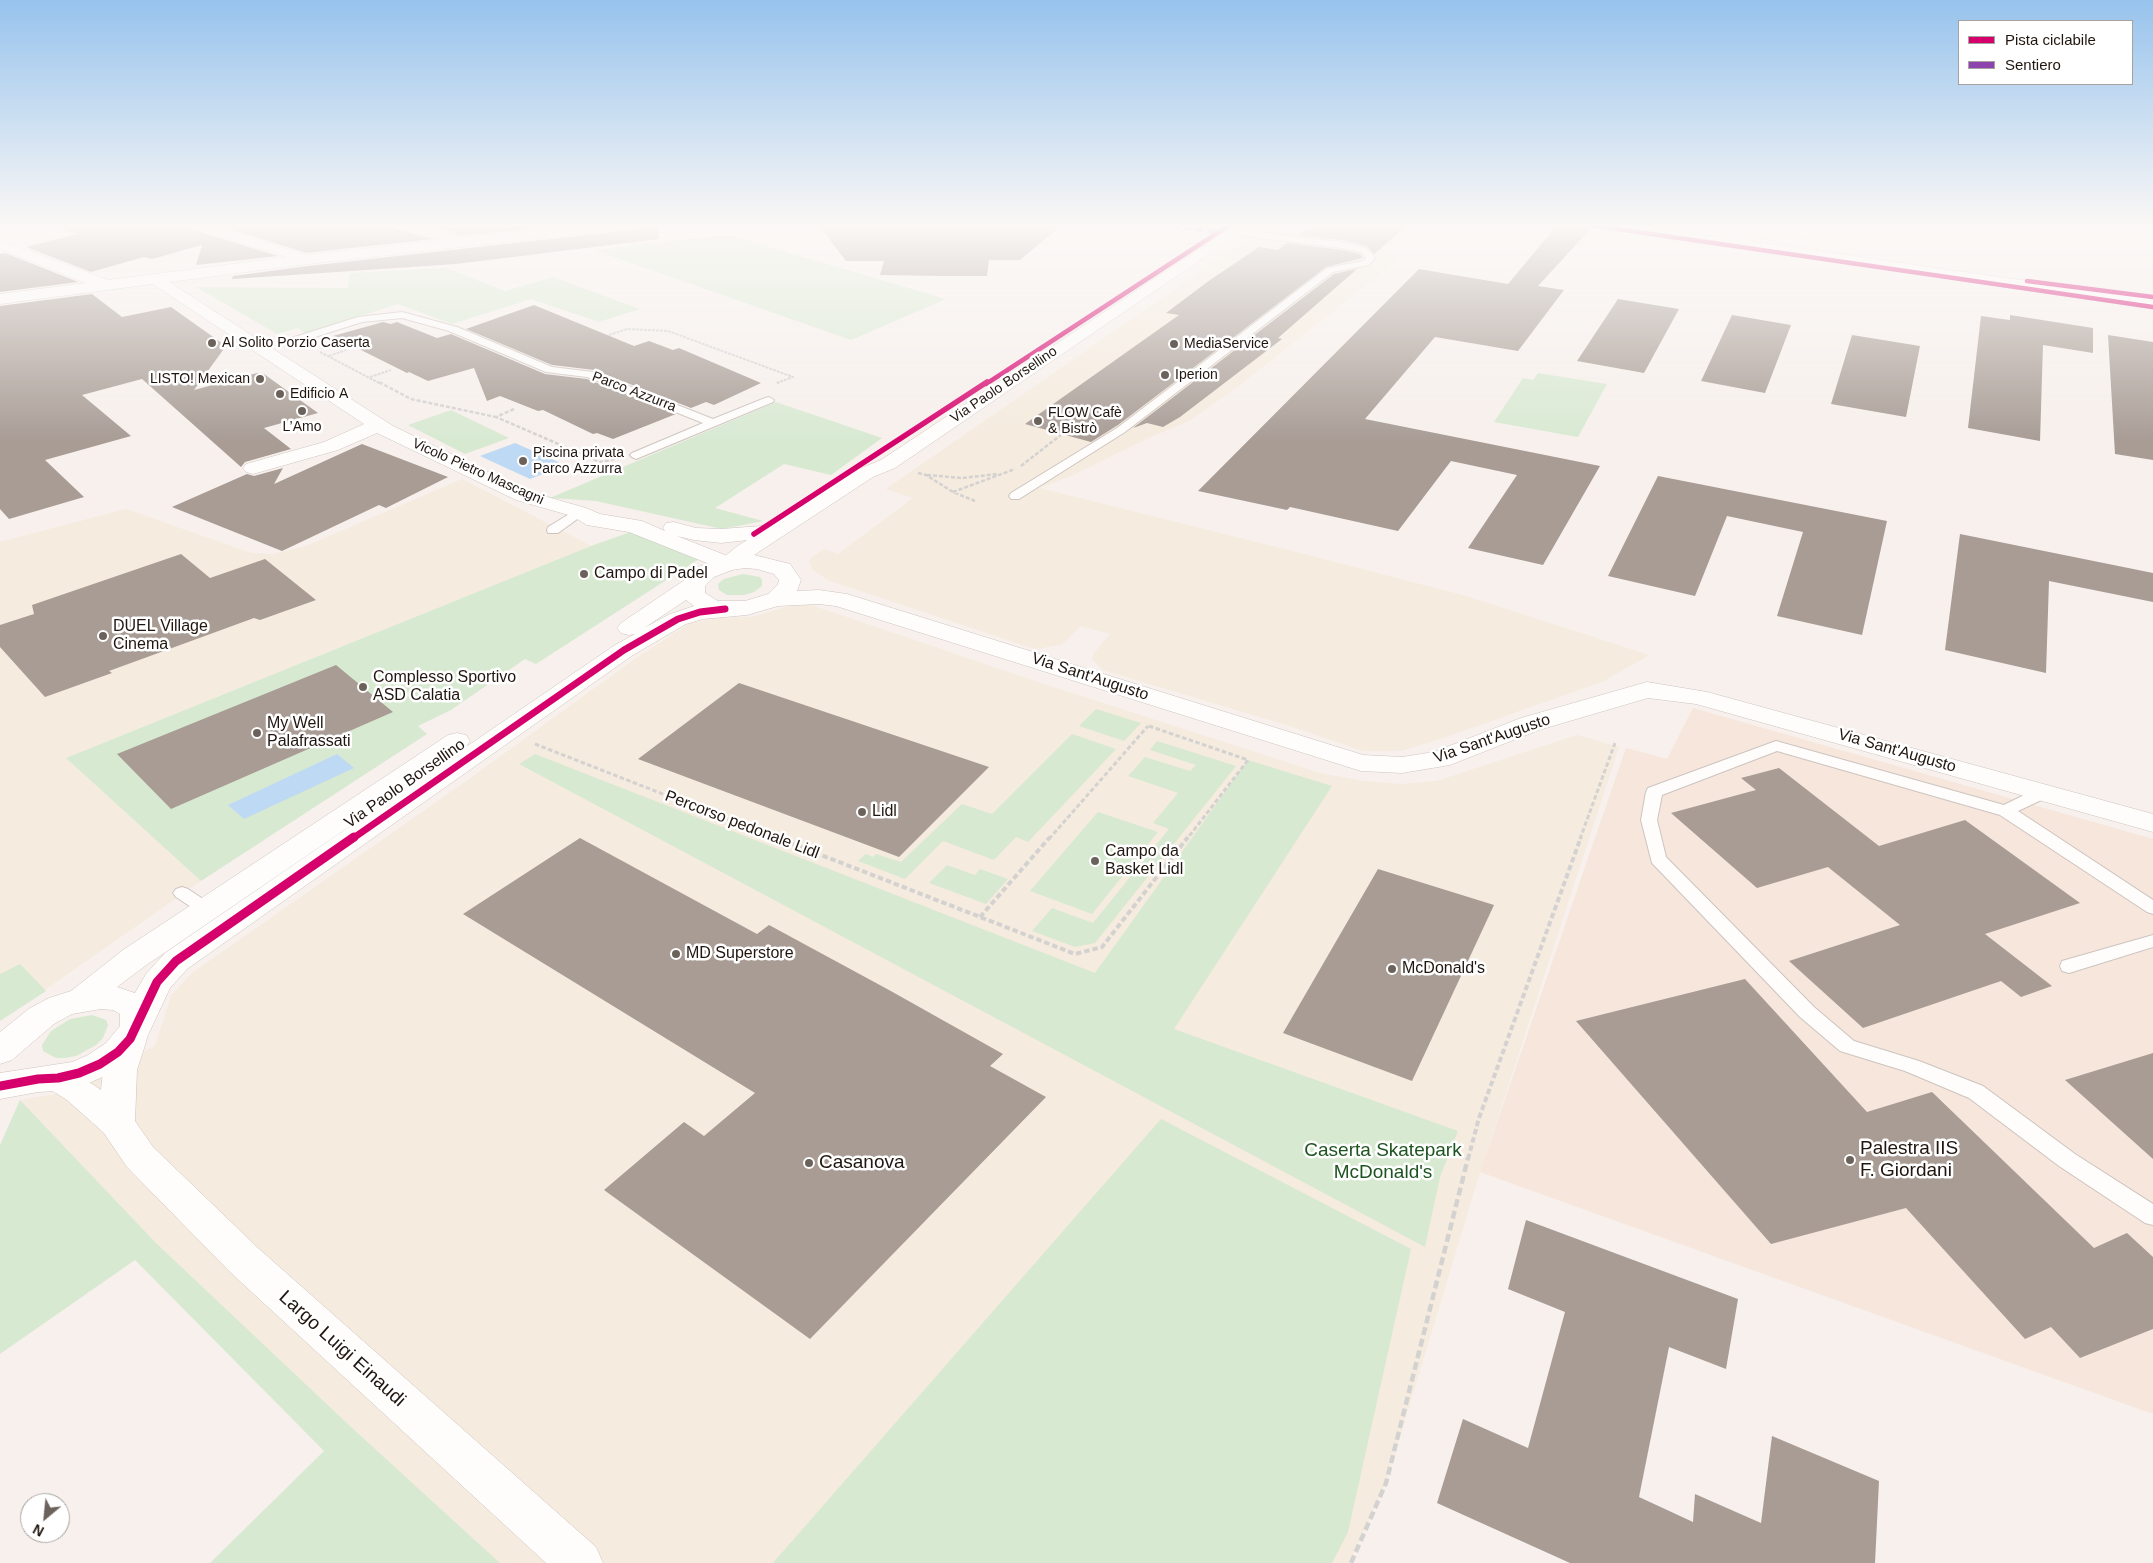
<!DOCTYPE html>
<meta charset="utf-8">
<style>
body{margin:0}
#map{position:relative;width:2153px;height:1563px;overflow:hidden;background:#f7f0ec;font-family:Arial,sans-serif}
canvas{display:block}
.legend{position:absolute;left:1958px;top:20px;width:175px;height:65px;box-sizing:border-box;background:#fff;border:1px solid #a6a29f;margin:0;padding:6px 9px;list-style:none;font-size:15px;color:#21160f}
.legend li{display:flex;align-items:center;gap:10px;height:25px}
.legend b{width:25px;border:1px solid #a6a29f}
.north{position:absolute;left:20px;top:1493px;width:50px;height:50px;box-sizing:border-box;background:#fff;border:1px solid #a6a29f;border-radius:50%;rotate:208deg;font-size:14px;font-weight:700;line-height:20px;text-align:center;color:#21160f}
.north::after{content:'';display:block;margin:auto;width:18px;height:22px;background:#6c625c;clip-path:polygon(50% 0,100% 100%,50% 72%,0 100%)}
</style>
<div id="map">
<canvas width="2153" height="1563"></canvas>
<ul class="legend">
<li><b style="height:6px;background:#d6006c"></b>Pista ciclabile</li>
<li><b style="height:6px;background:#8e44ad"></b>Sentiero</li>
</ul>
<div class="north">N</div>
</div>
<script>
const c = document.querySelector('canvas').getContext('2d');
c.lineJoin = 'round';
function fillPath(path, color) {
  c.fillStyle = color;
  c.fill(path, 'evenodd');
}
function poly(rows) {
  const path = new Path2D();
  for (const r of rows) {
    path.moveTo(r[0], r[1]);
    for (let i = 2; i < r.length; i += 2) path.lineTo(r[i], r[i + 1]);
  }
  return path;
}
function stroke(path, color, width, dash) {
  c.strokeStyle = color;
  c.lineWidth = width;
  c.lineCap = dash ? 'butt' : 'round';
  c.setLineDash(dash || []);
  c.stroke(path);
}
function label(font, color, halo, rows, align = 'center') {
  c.font = font + ' Arial,sans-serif';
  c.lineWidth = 5;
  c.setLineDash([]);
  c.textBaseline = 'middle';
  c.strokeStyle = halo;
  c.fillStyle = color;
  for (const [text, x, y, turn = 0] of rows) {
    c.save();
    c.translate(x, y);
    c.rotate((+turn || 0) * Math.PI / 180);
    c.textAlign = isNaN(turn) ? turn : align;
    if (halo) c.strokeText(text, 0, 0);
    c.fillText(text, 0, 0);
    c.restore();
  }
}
fillPath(poly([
 [1264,227,1326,236,1391,252,1398,260,1239,386,1189,421,1148,438,1073,475,1039,488,1292,551,1466,596,1649,655,1604,681,1449,736,1401,751,1363,751,1293,727,1103,670,1092,659,1094,653,1110,634,1081,626,1061,645,1035,649,848,587,828,580,813,570,809,562,811,558,824,549,838,554,913,498,886,489],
 [462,479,591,546,66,758,201,881,0,1021,0,542,126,509,251,553,274,554,306,546],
 [811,605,1038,682,1320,773,1363,781,1402,784,1437,781,1577,735,1619,747,1480,1172,1386,1483,1349,1563,500,1563,350,1426,156,1243,20,1100,63,1093,155,1046,171,996,192,973,465,782,632,661,690,623,720,618,752,617,789,606]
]), '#f5ebde');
fillPath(poly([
 [1693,708,2153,839,2153,1414,1480,1172,1626,748,1667,759]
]), '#f6e6dc');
fillPath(poly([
 [729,235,946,299,851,340,594,250],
 [446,268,505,291,553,277,640,309,599,322,531,299,452,324,398,304,305,334,298,328,277,334,196,287,348,288,350,273],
 [1538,373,1607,384,1578,437,1494,422,1523,378,1533,380],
 [776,402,882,438,831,475,784,464,715,508,763,521,722,529,596,501,550,498],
 [451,410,509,438,465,454,408,425],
 [633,531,699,559,536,664,525,659,451,710,418,726,427,734,201,881,66,758,591,546],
 [743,574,760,577,762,580,762,586,754,592,744,595,727,595,719,590,718,584,724,579],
 [1096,709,1141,723,1124,741,1079,726],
 [1072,734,1116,749,1028,842,1016,837,994,860,943,841,905,879,858,861,866,854,873,857,876,854,901,862,962,804,992,814],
 [1157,741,1236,766,1095,943,1075,947,1032,931,1052,908,1093,923,1169,829,1153,823,1178,793,1128,776,1145,757,1190,771,1196,765,1150,750],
 [535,754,1095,973,1248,760,1332,786,1174,1029,1458,1131,1440,1177,1425,1247,519,764],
 [1098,812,1158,832,1092,914,1030,891],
 [947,865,975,875,980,869,1008,879,986,904,929,883],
 [20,964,46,991,0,1021,0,974],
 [92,1015,106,1020,108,1025,103,1038,96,1045,76,1056,65,1058,56,1058,43,1051,42,1045,51,1031,70,1019],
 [20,1100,156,1243,350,1426,500,1563,210,1563,324,1451,135,1260,0,1354,0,1145],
 [1161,1119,1411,1249,1348,1532,1332,1563,773,1563]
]), '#d8e9d2');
fillPath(poly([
 [515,443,565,465,530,479,480,456],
 [337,754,354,768,244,819,228,805]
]), '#bed9f4');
fillPath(poly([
 [59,224,188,224,191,229,278,256,196,265,202,245,152,259,144,257,91,272,26,247,77,234,58,227],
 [215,224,393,224,396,229,434,239,306,253],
 [422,224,582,224,457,236,455,232],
 [640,224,658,224,659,239,456,264,232,279,233,276,308,266,631,230,638,228],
 [818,224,1063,224,1020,260,989,260,987,276,944,276,880,275,884,261,846,261],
 [1314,224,1409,224,1374,254,1367,246,1343,240,1299,235],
 [1558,224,1595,224,1538,286,1564,290,1518,351,1435,337,1365,419,1600,466,1543,565,1468,548,1517,475,1451,461,1398,531,1290,507,1287,510,1198,491,1419,269,1508,284],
 [1287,243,1343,250,1360,254,1363,258,1326,267,1118,425,1091,442,1025,424,1179,315,1166,313,1210,280,1259,247,1278,250],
 [5,253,76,281,78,282,0,292,0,254],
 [1357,269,1278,338,1282,339,1180,417,1163,427,1147,423,1133,428,1334,274],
 [92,294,122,317,171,307,226,346,194,390,257,373,264,374,318,413,264,428,291,449,245,462,241,467,142,379,82,395,131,436,45,460,84,497,9,519,0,509,0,306],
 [1618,299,1679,309,1644,373,1577,361],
 [534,305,634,346,649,341,673,350,679,348,761,383,714,405,706,402,691,408,594,370,552,365,466,329],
 [1732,315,1791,325,1765,393,1701,381],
 [2010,315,2093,328,2093,353,2043,345,2040,441,1968,428,1981,316,2010,320],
 [383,322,391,324,397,322,437,338,451,334,545,374,587,379,676,414,613,439,597,433,593,434,543,410,538,411,500,396,487,401,474,368,428,381,409,372,407,373,333,336],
 [1852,335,1920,346,1906,417,1831,404],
 [2108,335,2153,342,2153,460,2115,454],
 [362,444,448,477,386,508,379,505,282,551,172,507,247,474,254,476,283,468,274,484],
 [1658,476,1887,521,1862,635,1777,616,1803,532,1727,516,1695,596,1608,576],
 [1960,534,2153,573,2153,602,2049,581,2046,673,1945,650],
 [181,554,210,578,265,559,316,600,260,620,254,618,109,671,112,673,45,697,0,647,0,625,34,614,32,605],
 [336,665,393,712,171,809,117,754],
 [739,683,989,767,899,857,638,759],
 [1779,768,1879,846,1965,820,2080,903,1985,934,2052,986,2021,997,2001,981,1863,1028,1789,961,1900,925,1828,867,1757,888,1671,813,1756,790,1741,778],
 [580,838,757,934,769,925,889,990,1003,1054,990,1066,1046,1097,810,1339,604,1190,684,1122,704,1136,755,1093,463,914],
 [1378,869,1494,905,1412,1081,1283,1033],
 [1745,979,1867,1112,1932,1092,2094,1248,2127,1233,2153,1257,2153,1329,2080,1358,2051,1327,2025,1339,1906,1208,1771,1244,1576,1021],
 [2153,1053,2153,1159,2065,1080],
 [1526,1220,1738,1299,1726,1369,1669,1347,1639,1497,1693,1522,1695,1494,1761,1523,1772,1436,1879,1481,1875,1563,1570,1563,1437,1503,1463,1419,1528,1448,1565,1312,1508,1289]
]), '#a89c95');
const lane = poly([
 [797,224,810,224,806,227,797,224],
 [1231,229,1343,242,1367,248,1375,258,1369,265,1333,272,1125,432,1019,499,1011,499,1009,496,1011,493,1117,428,1327,268,1363,261,1366,258,1361,252,1343,248,1228,234,1227,232,1231,229],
 [402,312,457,327,552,367,593,372,713,419,765,398,769,397,774,400,773,402,636,459,632,457,630,455,632,453,703,423,587,377,546,372,449,331,402,318,362,322,293,344,285,344,284,342,285,340,358,317,402,312],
 [579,508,583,509,585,512,583,515,558,533,548,533,547,530,548,527,579,508],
 [1776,741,2004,805,2038,788,2050,788,2052,792,2050,796,2018,811,2153,900,2153,914,2147,912,2000,815,1777,751,1662,795,1657,820,1666,857,1814,1007,1854,1041,1919,1061,1983,1086,2075,1154,2153,1204,2153,1225,2145,1223,2059,1166,1969,1098,1905,1071,1840,1051,1800,1017,1652,863,1641,820,1646,792,1648,788,1776,741],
 [182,887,188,889,212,905,215,909,212,913,206,915,200,913,176,897,173,893,176,889,182,887],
 [2153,935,2153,947,2069,973,2062,971,2060,966,2062,961,2153,935]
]);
const street = poly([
 [190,224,210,224,306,255,444,240,397,227,395,224,417,224,455,234,456,238,596,224,638,224,636,227,631,228,308,264,169,282,393,426,530,492,586,508,600,514,642,521,665,531,663,528,666,523,674,522,696,528,721,529,775,525,783,526,786,531,783,536,775,537,721,543,694,540,677,536,735,559,738,564,735,569,727,571,629,532,587,525,572,516,516,500,377,433,338,450,253,474,246,472,243,468,246,464,324,442,364,424,153,284,0,304,0,294,86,283,0,249,0,240,108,280,287,257,192,227,190,224],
 [1153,224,1187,224,1217,228,1222,229,1224,232,1222,235,1217,236,1160,228,1155,227,1153,224],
 [1764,230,1810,240,1812,243,1810,246,1805,247,1764,238,1727,245,1722,244,1720,241,1722,238,1764,230],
 [130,1027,142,1030,147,1039,137,1070,135,1121,153,1147,258,1248,596,1547,603,1563,546,1563,230,1272,127,1167,104,1133,67,1100,46,1087,41,1078,46,1069,58,1065,70,1069,101,1090,103,1070,113,1039,118,1030,130,1027]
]);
const secondary = poly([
 [1237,224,1253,224,895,468,873,477,754,555,790,564,801,580,797,591,819,590,847,594,1363,755,1402,757,1434,752,1521,718,1647,682,1707,692,2153,814,2153,832,1696,704,1648,698,1539,730,1450,765,1402,773,1361,771,836,606,819,604,778,606,747,615,703,619,686,624,633,655,187,969,170,988,142,1048,130,1061,112,1073,91,1082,58,1091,38,1092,0,1099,0,1073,72,1062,88,1055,106,1043,120,1026,120,1014,113,1010,101,1009,72,1014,54,1024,12,1060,0,1064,0,1032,30,1008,49,998,71,991,123,950,448,735,457,733,466,735,470,741,466,747,145,966,117,987,135,993,146,974,165,953,615,645,635,634,629,635,621,633,617,628,621,623,686,579,698,567,723,558,736,547,859,469,881,460,1237,224],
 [745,568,757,569,774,574,779,580,778,584,768,594,745,601,718,601,705,593,705,586,714,577,732,570,745,568],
 [686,600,694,606,670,614,644,628,686,600],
 [1597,224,1630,224,2153,299,2153,309,1604,228,1599,227,1597,224]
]);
stroke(lane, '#cdc4bf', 2);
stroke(street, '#cdc4bf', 1);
stroke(secondary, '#cdc4bf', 1);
stroke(poly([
 [609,335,627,329,668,331,793,377,777,383],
 [320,352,381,384],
 [329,356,346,350],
 [370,377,391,370]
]), '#d4d2d1', 2, [3, 1]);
stroke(poly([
 [379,382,411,399,496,417],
 [777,383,779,382],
 [514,409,496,417,600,462,615,459],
 [1021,466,1062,434],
 [918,473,926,475,953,492,975,501],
 [927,475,962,478,998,474],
 [953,492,1015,469]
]), '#d4d2d1', 2.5, [4, 2]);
stroke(poly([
 [1149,726,1248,760,1187,839],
 [535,744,778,839],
 [1049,839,1148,726],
 [1580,839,1615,743]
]), '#d4d2d1', 3, [4.5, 2.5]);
stroke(poly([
 [775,837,1075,954,1102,947,1188,837],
 [980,917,1050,837],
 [1468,1159,1479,1118,1581,837]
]), '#d4d2d1', 4, [5.5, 3]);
stroke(poly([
 [1351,1563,1386,1483,1468,1158]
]), '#d4d2d1', 4.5, [8, 4]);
fillPath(lane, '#fefdfc');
fillPath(street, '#fefdfc');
fillPath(secondary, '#fefdfc');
stroke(poly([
 [1160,224,1217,232]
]), '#8e44ad', 4, [8, 4]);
stroke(poly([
 [1583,224,2153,307],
 [2027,281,2153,297],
 [986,384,1231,224]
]), '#d6006c', 4.5);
stroke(poly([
 [754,534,987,382]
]), '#d6006c', 5.5);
stroke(poly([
 [352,839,624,650,678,619,700,612,725,609]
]), '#d6006c', 7);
stroke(poly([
 [0,1086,38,1079,58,1078,79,1073,100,1064,118,1052,130,1039,157,982,176,961,354,837]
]), '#d6006c', 9);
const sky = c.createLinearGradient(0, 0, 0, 442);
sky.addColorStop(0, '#97c3ed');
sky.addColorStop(0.51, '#fbf8f6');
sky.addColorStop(1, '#fbf8f600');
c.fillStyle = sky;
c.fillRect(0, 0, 2153, 442);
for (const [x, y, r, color] of [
 [212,343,5,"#6c625c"],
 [1174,344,5,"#6c625c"],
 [1165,375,5,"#6c625c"],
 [260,379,5,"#6c625c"],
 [280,394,5,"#6c625c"],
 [302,411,5,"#6c625c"],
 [1038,421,5,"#6c625c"],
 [523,461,5,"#6c625c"],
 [584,574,5,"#6c625c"],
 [103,636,5,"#6c625c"],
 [363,687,5,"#6c625c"],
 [257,733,5,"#6c625c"],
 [862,812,5,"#6c625c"],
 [1095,861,5,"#6c625c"],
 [676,954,5,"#6c625c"],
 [1392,969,5,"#6c625c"],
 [1850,1160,5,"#6c625c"],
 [809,1163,5,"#6c625c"]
]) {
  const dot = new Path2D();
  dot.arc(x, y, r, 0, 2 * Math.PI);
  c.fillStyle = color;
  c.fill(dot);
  stroke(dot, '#fff', 2);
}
label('14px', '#21160f', '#fff', [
 ["Al Solito Porzio Caserta",222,343],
 ["MediaService",1184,344],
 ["Iperion",1175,375],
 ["LISTO! Mexican",250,379,"right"],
 ["Edificio A",290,394],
 ["FLOW Cafè",1048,413],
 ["& Bistrò",1048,429],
 ["L’Amo",302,427,"center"],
 ["Piscina privata",533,453],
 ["Parco Azzurra",533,469]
], 'left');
label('14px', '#21160f', '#fff', [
 ["Via Paolo Borsellino",1004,385,-34],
 ["Parco Azzurra",634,392,21],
 ["Vicolo Pietro Mascagni",478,472,24]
]);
label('16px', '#21160f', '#fff', [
 ["Campo di Padel",594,574],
 ["DUEL Village",113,627],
 ["Cinema",113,645],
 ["Complesso Sportivo",373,678],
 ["ASD Calatia",373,696],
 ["My Well",267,724],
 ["Palafrassati",267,742],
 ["Lidl",872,812],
 ["Campo da",1105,852],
 ["Basket Lidl",1105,870],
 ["MD Superstore",686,954],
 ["McDonald's",1402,969]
], 'left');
label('16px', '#21160f', '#fff', [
 ["Via Sant'Augusto",1090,677,18],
 ["Via Sant'Augusto",1492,739,-19],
 ["Via Sant'Augusto",1897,751,16],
 ["Via Paolo Borsellino",405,784,-35],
 ["Percorso pedonale Lidl",742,825,21]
]);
label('19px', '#21160f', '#fff', [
 ["Palestra IIS",1860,1149],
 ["F. Giordani",1860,1171],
 ["Casanova",819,1163]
], 'left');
label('19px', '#1e5420', '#fff', [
 ["Caserta Skatepark",1383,1151],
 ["McDonald's",1383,1173]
]);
label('19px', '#21160f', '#fff', [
 ["Largo Luigi Einaudi",342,1349,42]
]);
</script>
